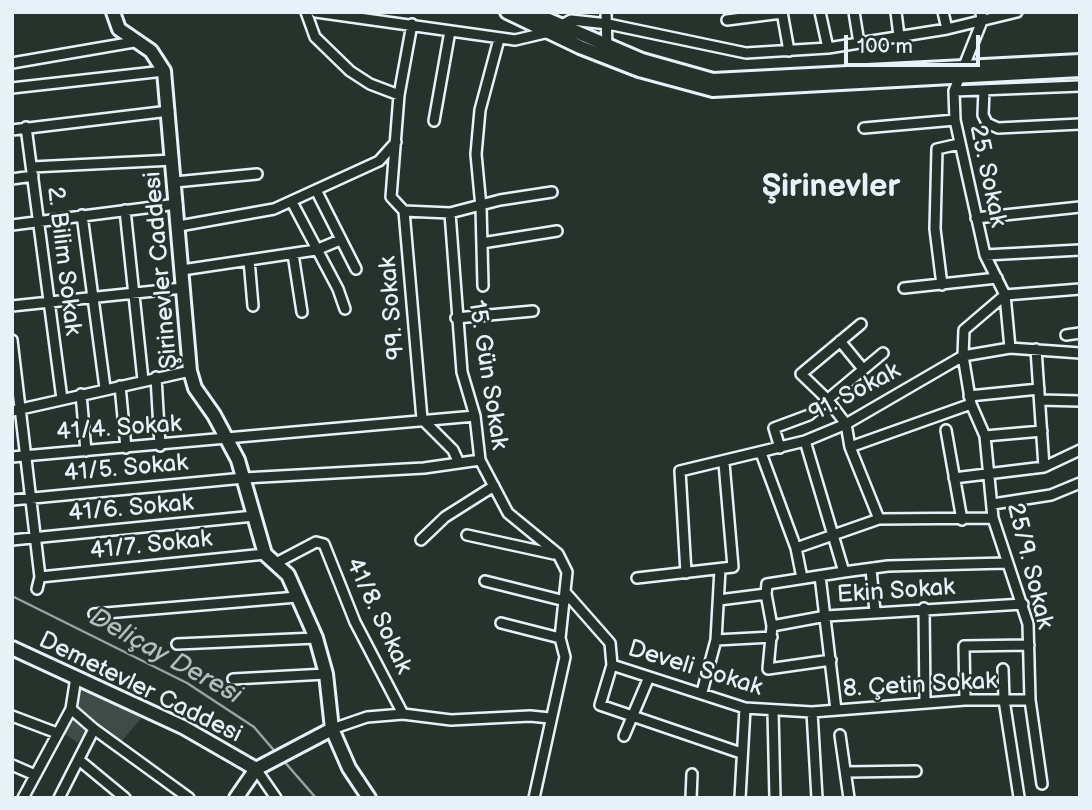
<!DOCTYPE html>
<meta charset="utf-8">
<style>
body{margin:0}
#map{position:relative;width:1092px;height:810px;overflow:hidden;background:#26332d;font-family:"Balsamiq Sans",sans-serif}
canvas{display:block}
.frame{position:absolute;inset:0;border:14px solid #e8f1f8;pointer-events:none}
.scale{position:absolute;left:844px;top:35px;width:136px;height:32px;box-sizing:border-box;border:4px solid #e8f1f8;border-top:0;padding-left:9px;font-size:21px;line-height:24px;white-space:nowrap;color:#e8f1f8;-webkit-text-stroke:5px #26332d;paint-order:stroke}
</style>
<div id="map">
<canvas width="1092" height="810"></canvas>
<div class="frame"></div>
<div class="scale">100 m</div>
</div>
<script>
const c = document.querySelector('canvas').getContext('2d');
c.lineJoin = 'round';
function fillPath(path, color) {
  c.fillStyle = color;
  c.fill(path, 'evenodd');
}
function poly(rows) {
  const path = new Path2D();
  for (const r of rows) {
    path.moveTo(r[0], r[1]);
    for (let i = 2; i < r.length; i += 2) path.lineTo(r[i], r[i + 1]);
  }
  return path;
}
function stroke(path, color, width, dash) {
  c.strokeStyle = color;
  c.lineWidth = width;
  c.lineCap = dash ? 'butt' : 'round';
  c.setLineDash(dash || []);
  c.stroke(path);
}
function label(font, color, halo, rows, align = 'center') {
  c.font = font + ' "Balsamiq Sans",sans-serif';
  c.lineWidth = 5;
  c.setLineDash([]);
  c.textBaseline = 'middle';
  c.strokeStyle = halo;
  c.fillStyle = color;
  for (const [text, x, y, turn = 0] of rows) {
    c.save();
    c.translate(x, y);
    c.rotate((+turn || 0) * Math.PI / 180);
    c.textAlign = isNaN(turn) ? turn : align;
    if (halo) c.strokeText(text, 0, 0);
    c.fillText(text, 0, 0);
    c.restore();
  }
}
fillPath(poly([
 [78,685,144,715,121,742,73,705],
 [72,717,88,727,78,743,62,732]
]), '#3e4b47');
stroke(poly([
 [12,596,187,683,254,727,278,755],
 [282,759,316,798]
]), '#98a3a5', 2.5);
const minor = poly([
 [306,12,315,37,350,71,370,84,399,95],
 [316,12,515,40,549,32,571,20,608,24,746,53,828,48,947,29,1017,12],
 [606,12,607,48],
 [782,12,789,51],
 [820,12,828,48],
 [854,12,859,43],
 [896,12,899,36],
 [943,12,947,29],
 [981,12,982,21,954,91,955,120,985,255,1005,295,1010,348],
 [727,20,782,13],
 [412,24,399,95,391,197,404,211,422,419,453,450,459,463],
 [12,63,134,42],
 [12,88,164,71],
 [984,90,983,115,987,123,998,128,1080,124],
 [954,91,1080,86],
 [434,121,450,31],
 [26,127,62,399],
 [864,128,955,120],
 [12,130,169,111],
 [32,167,173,160],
 [12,179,33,176],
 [175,182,257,174],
 [316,190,356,269],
 [292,202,338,289,345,309],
 [125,210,143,380],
 [404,211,450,213,500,200,552,192],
 [450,213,462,372,475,416,480,460,508,513,558,554,567,572,560,638,565,657,534,798],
 [82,215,105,388],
 [976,218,1080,207],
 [12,225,177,204],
 [179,226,274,209,379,161,396,142],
 [482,243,557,231],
 [293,254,302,312],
 [985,255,1080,250],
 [249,260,253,306],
 [182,270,316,250,340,240],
 [942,285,935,229,937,149,959,144],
 [483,286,481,207,476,154,480,110,499,39],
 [904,288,997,278],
 [1005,295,964,330,963,356,971,404,985,436,993,518,1028,624,1030,700,1042,784],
 [1005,295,1080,289],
 [12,306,183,288],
 [456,318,533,311],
 [861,324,801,374,827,399,846,424,850,447,879,519],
 [1066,335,1080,333],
 [12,340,40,577,37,589],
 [840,341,863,369],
 [1036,349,1044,467],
 [156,377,160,446],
 [120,386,126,448],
 [81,394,86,451],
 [969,396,1039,389],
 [1040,400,1080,401],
 [12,411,190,371],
 [946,430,962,520],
 [985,436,1042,431],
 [805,441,844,572],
 [850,447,971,404],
 [780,448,774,428,809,415,883,353],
 [761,453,796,548,802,578],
 [12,457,475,416],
 [954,478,1044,467,1080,450],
 [12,500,244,478,424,468,480,460],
 [993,504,1051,495,1080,483],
 [467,535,554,554],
 [12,540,254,516],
 [421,540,445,517,494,486],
 [796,548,879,519,993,518],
 [276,563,316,542,324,544,355,622,403,714],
 [871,569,875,612],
 [686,573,680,471,805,441,846,424,963,356,1010,348,1080,353],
 [820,576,836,710],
 [40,577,265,554],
 [637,578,733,567,724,463],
 [485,581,565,601],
 [566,593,610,643,612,665,745,708,812,712,965,700,1030,700],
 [766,594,772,626,768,669,831,660],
 [719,600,766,594,767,584,844,572,888,566,1006,563],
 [924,608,925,703],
 [94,614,297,597],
 [501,623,560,638],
 [772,626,826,616,1023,604],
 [716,640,772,637],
 [177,644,316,638],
 [612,665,600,705,741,753],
 [1003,669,1004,700,1019,797],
 [233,679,326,674],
 [702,692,716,640,720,569],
 [965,700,964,646,1029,645],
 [71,709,94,729,189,798],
 [773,711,775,798],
 [812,712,817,798],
 [12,716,57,733],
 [332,729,367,717,403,714,451,720,530,716,550,718],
 [840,735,849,798],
 [624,736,649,677],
 [79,760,125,798],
 [12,765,35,775],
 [256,769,276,798],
 [847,772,916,771],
 [23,798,71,709,76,677],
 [59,798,94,729],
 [691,798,692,774],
 [740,798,745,708]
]);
const secondary = poly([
 [113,12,119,29,151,51,164,71,190,371,195,388,214,415,238,460,265,554,288,575,316,638,326,674,332,729,349,768,369,798],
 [507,12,580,47,639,70,713,90,1080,70],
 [530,12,642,60,713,80,1080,61],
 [12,648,183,727,256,769],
 [236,798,256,769,332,729]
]);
stroke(minor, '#e8f1f8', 14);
stroke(secondary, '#e8f1f8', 18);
stroke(minor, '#26332d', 9);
stroke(secondary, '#26332d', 12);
label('24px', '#e8f1f8', '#26332d', [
 ["25. Sokak",987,176,78],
 ["2. Bilim Sokak",63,261,83],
 ["Şirinevler Caddesi",162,270,-95],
 ["99. Sokak",393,308,-95],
 ["15. Gün Sokak",487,375,81],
 ["91. Sokak",855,393,-28],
 ["41/4. Sokak",119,429,-4],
 ["41/5. Sokak",126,469,-5],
 ["41/6. Sokak",131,509,-5],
 ["41/7. Sokak",151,546,-6],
 ["25/9. Sokak",1029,566,76],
 ["Ekin Sokak",896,592,-4],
 ["41/8. Sokak",378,616,65],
 ["Develi Sokak",695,669,17],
 ["8. Çetin Sokak",920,686,-3],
 ["Demetevler Caddesi",140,688,26]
]);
label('italic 26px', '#b3bdc0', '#26332d', [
 ["Deliçay Deresi",165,657,29]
]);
label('bold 32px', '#e8f1f8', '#26332d', [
 ["Şirinevler",831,188]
]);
</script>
